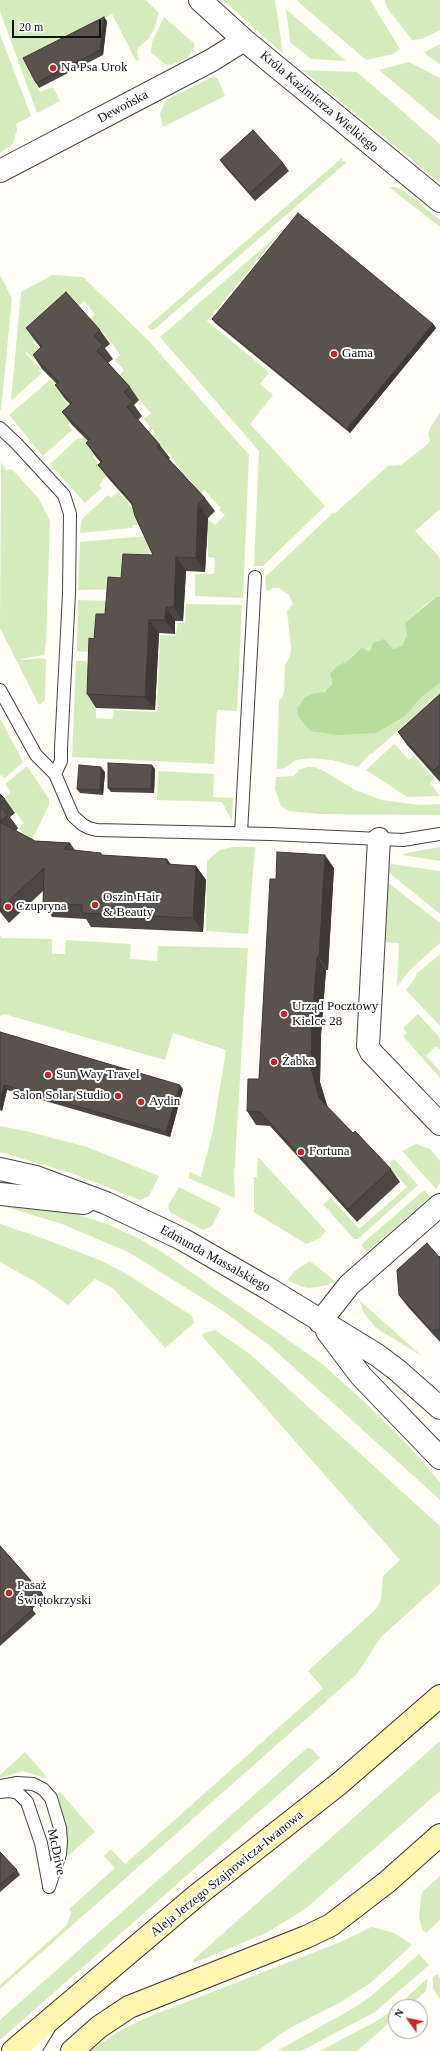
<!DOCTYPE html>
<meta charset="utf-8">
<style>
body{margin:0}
#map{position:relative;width:440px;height:2051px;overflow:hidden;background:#fffdf5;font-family:Georgia,serif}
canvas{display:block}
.north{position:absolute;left:388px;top:1999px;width:40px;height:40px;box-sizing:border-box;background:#fff;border:1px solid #a0a0a0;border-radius:50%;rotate:303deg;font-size:11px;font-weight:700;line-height:16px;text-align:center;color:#111}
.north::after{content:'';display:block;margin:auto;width:14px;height:18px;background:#c4262e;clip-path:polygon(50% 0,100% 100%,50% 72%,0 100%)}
.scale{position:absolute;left:12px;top:20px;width:89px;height:18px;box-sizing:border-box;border:2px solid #111;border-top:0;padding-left:5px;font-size:12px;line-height:14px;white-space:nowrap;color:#111;-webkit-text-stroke:3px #fff;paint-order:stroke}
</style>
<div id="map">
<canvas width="440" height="2051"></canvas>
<div class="north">N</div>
<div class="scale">20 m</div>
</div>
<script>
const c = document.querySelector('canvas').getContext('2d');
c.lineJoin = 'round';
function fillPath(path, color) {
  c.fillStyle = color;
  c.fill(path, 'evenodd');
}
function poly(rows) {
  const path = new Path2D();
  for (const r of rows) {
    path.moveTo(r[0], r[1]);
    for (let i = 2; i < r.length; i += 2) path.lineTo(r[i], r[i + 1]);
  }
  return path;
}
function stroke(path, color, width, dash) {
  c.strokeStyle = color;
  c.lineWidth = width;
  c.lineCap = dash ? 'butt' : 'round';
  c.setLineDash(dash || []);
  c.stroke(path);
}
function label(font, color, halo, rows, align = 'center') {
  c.font = font + ' Georgia,serif';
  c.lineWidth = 4;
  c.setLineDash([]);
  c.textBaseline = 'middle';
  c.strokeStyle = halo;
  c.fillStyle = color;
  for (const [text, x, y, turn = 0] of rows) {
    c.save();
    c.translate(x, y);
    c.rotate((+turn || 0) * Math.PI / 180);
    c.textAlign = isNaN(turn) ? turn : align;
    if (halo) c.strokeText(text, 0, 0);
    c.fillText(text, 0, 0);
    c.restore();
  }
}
fillPath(poly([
 [0,0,146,0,159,13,154,29,149,38,138,48,137,54,140,59,136,61,112,14,25,62,40,92,53,87,60,101,37,113,0,11],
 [223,0,275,0,283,54,281,52],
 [296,0,370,0,400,49,393,54,366,60],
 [385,0,440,0,440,30,422,39,412,40,387,8],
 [286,9,346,61,311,59,290,42],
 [164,17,195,44,194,48,187,58,171,65,165,64,151,53,152,42],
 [0,34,31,116,16,124,17,129,13,144,0,153],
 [440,44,440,64,426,55,425,52],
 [409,62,440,78,440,121,379,70],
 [302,70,357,72,440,144,440,183],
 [214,76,218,79,225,96,163,127,160,114,166,100],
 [343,157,342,161,347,162,156,328,151,330,147,327],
 [389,187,395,187,403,190,440,220,440,227],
 [280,233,207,321,269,372,260,384,273,395,250,424,325,506,263,566,254,566,259,451,160,337],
 [0,275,12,298,1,410,0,409],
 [52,275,83,277,148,340,249,455,243,598,195,596,195,574,214,574,215,558,208,557,208,539,200,538,201,528,209,520,215,525,225,515,219,510,221,508,204,490,201,493,185,475,180,480,176,475,181,470,170,455,152,436,155,433,144,419,151,413,119,376,124,370,115,360,120,355,112,343,90,319,95,314,84,301,78,307,75,304,33,342,49,359,42,366,26,352,25,353,41,369,39,371,42,373,11,401,21,292],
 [57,377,70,391,63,399,78,415,68,425,72,430,43,456,9,415,51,379,53,381],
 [440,413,440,509,415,531,440,558,440,597,436,597,424,606,405,623,407,635,402,646,393,649,354,654,347,661,337,666,333,683,323,692,315,693,405,716,422,697,440,683,440,693,372,754,371,753,358,767,332,760,310,758,296,760,285,768,277,769,279,700,282,698,284,692,285,665,290,657,291,647,287,611,293,604,289,595,279,588,272,588,268,592,268,590,266,590,265,577,333,513,334,514,388,466,401,465,428,444,430,440,428,434,430,428],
 [88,433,101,449,93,457,108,473,99,485,102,488,85,503,50,464,78,438,81,439],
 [1,462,6,470,12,469,39,499,50,521,46,642,44,655,21,659,22,660,43,658,46,660,45,700,39,705,0,628],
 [118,492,146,523,133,525,132,528,80,533,81,521,83,518,108,495,111,498],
 [147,536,151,538,150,566,129,589,78,590,80,542],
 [78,600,114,601,89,652,77,651],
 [186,604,242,605,237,711,217,710,214,764,72,757,76,661,86,661,88,668,96,668,94,709,96,709,96,718,113,719,114,710,157,712,160,635,176,636,177,623,185,623],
 [0,718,23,762,4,779,2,775,0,776],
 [394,744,409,760,414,756,435,779,430,783,440,796,407,797,366,770],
 [27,766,49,799,49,805,28,848,27,837,19,828,24,823,5,799,11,792,5,784],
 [307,767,314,767,326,772,355,790,382,800,419,805,440,804,440,815,319,814,288,811,281,806,275,789,276,777,294,776,299,770],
 [158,771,214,774,213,797,233,798,232,821,222,802,157,800],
 [232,847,255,847,248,934,206,931,207,861,220,850],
 [440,847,440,861,402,855,407,853],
 [391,864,440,871,440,914,387,871],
 [386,881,440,923,440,943,411,969,397,986,399,943,383,942],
 [0,936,2,938,52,939,52,954,65,954,66,940,131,944,130,959,157,961,158,946,248,948,234,1177,235,1198,188,1178,190,1172,201,1177,213,1130,226,1050,173,1033,165,1060,4,1014,0,1016],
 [440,954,440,1026,406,990,416,977,416,974],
 [418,1014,440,1038,440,1050,436,1046,426,1056,440,1071,440,1078,403,1036,407,1033,403,1028],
 [0,1126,26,1131,87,1147,159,1176,149,1196,140,1200,74,1174,0,1152],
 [416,1144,430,1149,440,1161,440,1183,436,1189,402,1151],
 [259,1158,326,1231,320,1238,306,1244,254,1212,254,1177,257,1177,258,1159],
 [394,1159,418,1185,358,1239,354,1239,323,1204,331,1198,359,1229,407,1187,389,1167,392,1165,390,1163],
 [179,1187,221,1208,212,1226,203,1230,170,1212,168,1206],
 [423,1191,425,1191,430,1197,367,1252,362,1246,363,1243],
 [0,1201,62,1210,107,1224,138,1238,168,1256,321,1363,357,1395,405,1442,440,1482,440,1500,269,1345,220,1309,128,1252,62,1224,0,1205],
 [0,1224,42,1238,102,1261,130,1276,192,1316,194,1323,165,1348,113,1288,95,1279,68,1305,36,1282,0,1262],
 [310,1261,335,1281,328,1285,309,1288,303,1287,287,1280,295,1271],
 [360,1301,422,1356,376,1328,363,1312],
 [215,1330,251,1355,440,1526,440,1584,381,1637,357,1674,0,1989,0,1985,67,1925,71,1912,69,1909,115,1868,104,1856,111,1849,125,1864,323,1688,308,1671,377,1608,381,1599,383,1576,400,1560,202,1336,204,1333],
 [440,1741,440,1791,304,1910,266,1933,194,1963,193,1960],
 [307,1748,312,1749,320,1758,0,2040,0,2020],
 [25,1752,46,1776,45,1778,23,1771,0,1778,0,1775],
 [60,1792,95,1832,68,1856,66,1855,68,1838,58,1794],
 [440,1876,440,1920,426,1933,422,1929,419,1918,421,1896,423,1891],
 [372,1927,394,1933,412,1945,369,1984,341,2002,286,2030,258,2051,89,2051,123,2029,153,2015,338,1943],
 [419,1954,429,1965,375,2012,301,2051,277,2051,352,2009,370,1997],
 [437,1974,440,1978,440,1999,433,1989,433,1977],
 [428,1978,426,1991,408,2007,396,2007],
 [396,2007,396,2017,357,2051,320,2051,380,2019]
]), '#d5ebbd');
fillPath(poly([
 [436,597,440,597,440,683,422,697,405,716,376,733,337,735,310,731,299,717,297,709,305,697,315,693,324,692,333,683,330,674,337,666,347,661,362,648,370,652,373,643,384,639,393,649,402,646,407,635,405,623]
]), '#b9dc9c');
const lane = poly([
 [0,428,17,444,64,495,70,514,69,593,61,748,61,761,55,774],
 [0,690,36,755,55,774,73,816,83,825,89,828,97,830,270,834,403,840,440,834],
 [241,833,255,577],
 [0,1786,17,1783,33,1784,43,1789,51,1798,60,1828,61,1842,60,1854,49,1887],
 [0,1792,9,1791,18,1793,27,1802,41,1843,49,1886],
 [35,2051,49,2028]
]);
const street = poly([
 [200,0,244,40,440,201],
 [0,171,212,60,244,40],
 [379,839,368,1046,371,1052,440,1124],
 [0,1169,36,1177,106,1203,182,1239,269,1289,377,1355,397,1370,440,1408],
 [0,1194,84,1203],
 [320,1322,349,1285,440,1205],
 [327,1331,361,1376,440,1458]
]);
const secondary = poly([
 [13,2051,196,1896,340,1783,440,1696],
 [72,2051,99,2027,129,2007,306,1937,331,1925,387,1882,440,1835]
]);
stroke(lane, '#444', 14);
stroke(street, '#444', 24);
stroke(secondary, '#333', 24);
stroke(lane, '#fff', 12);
stroke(street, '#fff', 22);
stroke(secondary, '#fff6b0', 22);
fillPath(poly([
 [107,21,103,55,39,88,36,83],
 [220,160,283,163,289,171,255,201,226,168],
 [212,319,433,324,436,328,350,433,215,323],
 [26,328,100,330,110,344,105,348,113,359,108,363,130,387,139,400,134,405,142,416,138,420,160,445,170,458,169,459,205,498,215,511,208,518,205,572,186,571,183,621,175,621,175,634,159,633,155,710,96,708,87,694,94,639,121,578,153,555,132,505,108,478,98,465,101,463,96,457,86,443,88,441,72,425,62,412,70,404,65,399,55,385,57,384,42,369,33,355,41,348,36,342],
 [440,694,440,782,407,745,398,732],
 [155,769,154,793,111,792,108,788],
 [105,772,103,795,80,793,77,789],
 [0,794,5,799,15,813,10,817,18,828,16,831,35,841,70,843,75,850,103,855,171,865,196,866,206,880,203,932,91,927,86,919,52,917,43,903,43,891,9,923,0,912],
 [334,868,328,970,326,970,321,1035,320,1082,327,1107,353,1133,391,1169,400,1182,357,1222,270,1126,256,1125,247,1111,259,1079,276,879],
 [0,1032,183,1089,170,1137,7,1090,2,1111,0,1110],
 [440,1256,440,1342,408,1307,399,1295],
 [0,1546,42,1593,45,1597,32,1609,36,1614,0,1646],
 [0,1852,17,1870,20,1875,0,1892]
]), '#4d4742');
fillPath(poly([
 [104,17,107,21,103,55,100,50],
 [433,324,436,328,350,433,347,429],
 [198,504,208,518,205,572,196,558],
 [176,557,186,571,183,621,174,607],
 [166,607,175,621,175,634,165,620],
 [149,620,159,633,155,710,145,697],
 [152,765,155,769,154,793,151,789],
 [101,767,105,772,103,795,100,790],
 [325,855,334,868,328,970,319,957],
 [167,859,177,873,167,864],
 [196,866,206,880,203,932,193,918],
 [317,957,326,970,321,1035,320,1082,329,1111,319,1098,311,1068,312,1021],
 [4,1085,7,1090,2,1111,0,1108,0,1102],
 [180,1085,183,1089,170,1137,166,1132]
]), '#3f3936');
const building = poly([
 [104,17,100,50,36,83,23,58,104,17],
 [253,130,283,163,250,193,220,160,253,130],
 [298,213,433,324,347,429,212,319,298,213],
 [66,292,100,330,94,336,103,345,97,351,130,387,124,392,133,402,127,407,160,445,157,447,205,498,198,504,196,558,176,557,174,607,166,607,165,620,149,620,145,697,87,694,89,638,94,639,96,614,105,614,108,577,121,578,123,554,153,555,135,516,131,501,98,465,102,461,86,443,90,439,62,412,72,403,55,385,59,382,33,355,42,346,26,328,66,292],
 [440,694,440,765,433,771,398,732,440,694],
 [108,763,152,765,151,789,108,788,108,763],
 [79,765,101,767,100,790,77,789,79,765],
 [0,794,5,799,0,804,0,794],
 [0,806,8,815,0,822,35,841,70,843,64,849,101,853,101,855,167,859,167,864,196,866,193,918,82,913,82,905,43,903,44,868,0,909,0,806],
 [277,852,325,855,319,957,317,957,312,1021,311,1068,319,1098,353,1133,355,1131,391,1169,348,1209,260,1112,247,1111,248,1079,259,1079,270,879,276,879,277,852],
 [0,1032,180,1085,166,1132,4,1085,0,1102,0,1032],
 [427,1243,439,1257,440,1256,440,1330,431,1330,399,1295,397,1270,427,1243],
 [0,1546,42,1593,29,1605,33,1609,0,1639,0,1546],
 [0,1852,17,1870,0,1885,0,1852]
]);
fillPath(building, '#5a524d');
stroke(building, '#3f3936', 1);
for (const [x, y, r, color] of [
 [53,68,4,"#c4262e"],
 [334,354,4,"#c4262e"],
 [95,905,4,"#c4262e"],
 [8,907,4,"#c4262e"],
 [284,1014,4,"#c4262e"],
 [274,1062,4,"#c4262e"],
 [48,1075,4,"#c4262e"],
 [118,1096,4,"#c4262e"],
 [141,1102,4,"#c4262e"],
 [301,1152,4,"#c4262e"],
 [9,1593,4,"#c4262e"]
]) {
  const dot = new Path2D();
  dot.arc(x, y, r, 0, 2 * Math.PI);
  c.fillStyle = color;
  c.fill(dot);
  stroke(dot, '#fff', 1.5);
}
label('13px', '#111', '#fff', [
 ["Na Psa Urok",61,68],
 ["Gama",342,354],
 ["Oszin Hair",103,898],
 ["& Beauty",103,913],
 ["Czupryna",16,907],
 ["Urząd Pocztowy",292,1007],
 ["Kielce 28",292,1022],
 ["Żabka",282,1062],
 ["Sun Way Travel",56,1075],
 ["Salon Solar Studio",110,1096,"right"],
 ["Aydin",149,1102],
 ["Fortuna",309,1152],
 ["Pasaż",17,1586],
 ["Świętokrzyski",17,1601]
], 'left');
label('13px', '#111', '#fff', [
 ["Króla Kazimierza Wielkiego",319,102,40],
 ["Dewońska",123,107,-28],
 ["Edmunda Massalskiego",215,1259,29],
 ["McDrive",56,1852,78],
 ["Aleja Jerzego Szajnowicza-Iwanowa",227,1874,-39]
]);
</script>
